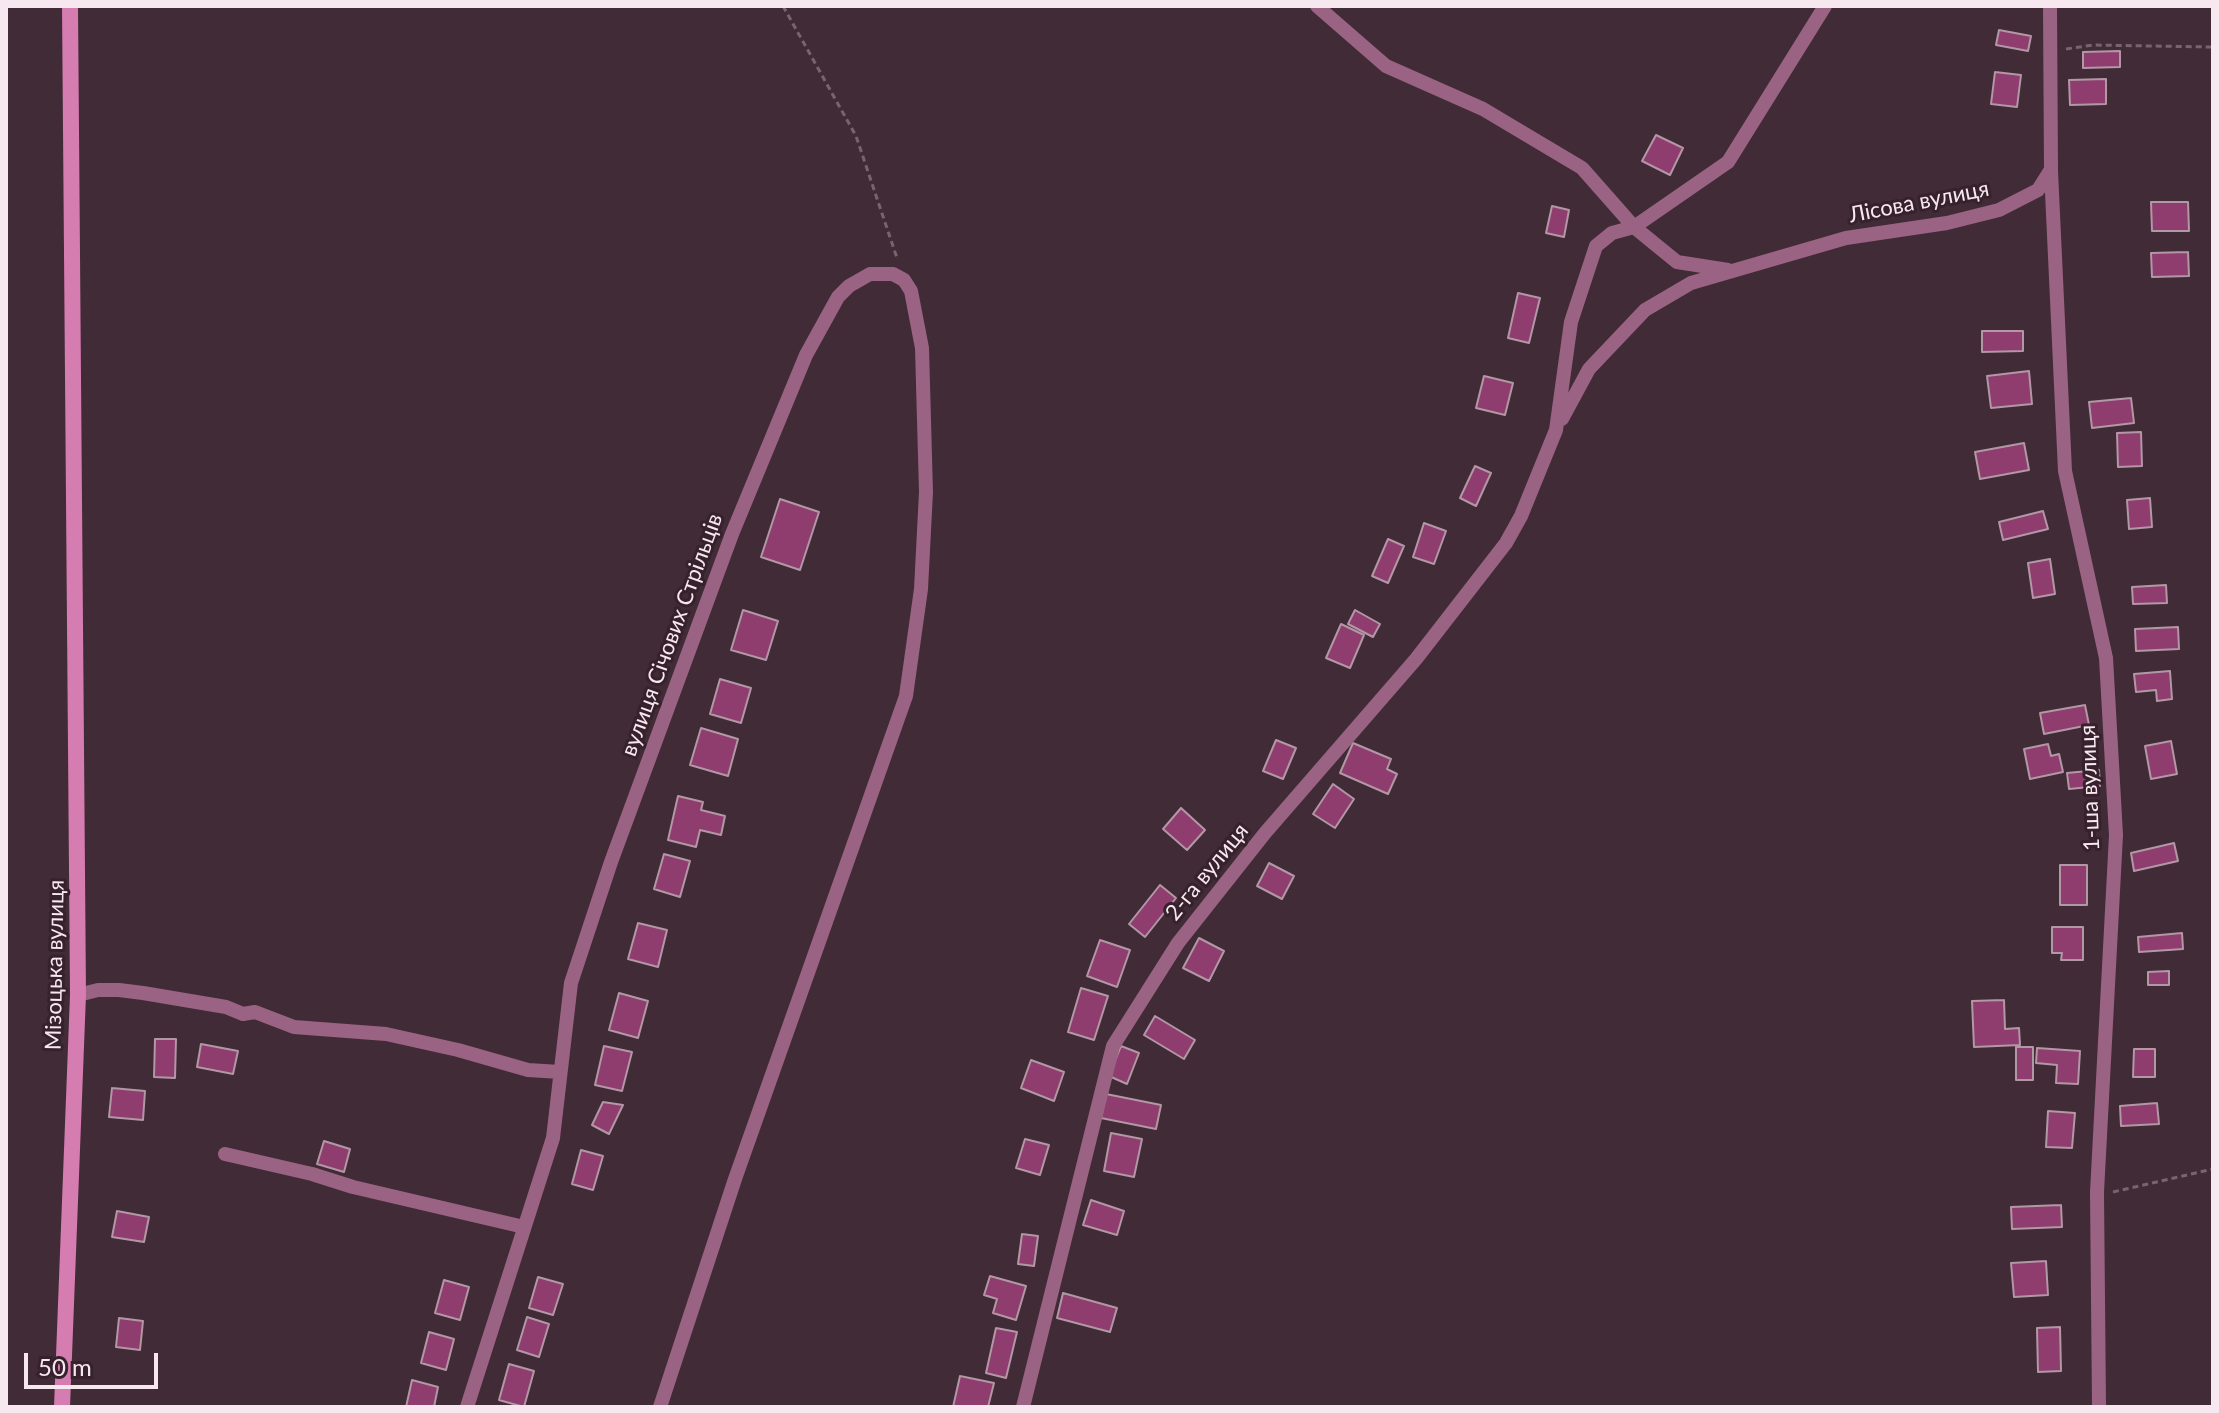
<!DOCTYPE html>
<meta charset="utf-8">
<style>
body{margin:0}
#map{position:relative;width:2219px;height:1413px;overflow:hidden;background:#412b37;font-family:Lato,sans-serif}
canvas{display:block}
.frame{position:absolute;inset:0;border:8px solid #f7e8ef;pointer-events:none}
.scale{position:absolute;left:24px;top:1353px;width:134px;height:36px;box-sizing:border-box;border:4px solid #f7e8ef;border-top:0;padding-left:10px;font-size:24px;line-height:28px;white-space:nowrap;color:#f7e8ef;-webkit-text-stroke:6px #36212d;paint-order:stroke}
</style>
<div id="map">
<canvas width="2219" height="1413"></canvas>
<div class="frame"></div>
<div class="scale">50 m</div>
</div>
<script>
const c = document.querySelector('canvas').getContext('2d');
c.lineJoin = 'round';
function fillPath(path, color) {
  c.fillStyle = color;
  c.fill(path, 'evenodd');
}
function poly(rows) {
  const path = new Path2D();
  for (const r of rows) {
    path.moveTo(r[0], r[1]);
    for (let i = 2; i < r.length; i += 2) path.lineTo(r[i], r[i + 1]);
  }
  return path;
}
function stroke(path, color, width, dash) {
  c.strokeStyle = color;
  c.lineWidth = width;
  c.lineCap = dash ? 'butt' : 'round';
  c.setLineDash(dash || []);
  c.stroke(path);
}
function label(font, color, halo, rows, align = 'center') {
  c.font = font + ' Lato,sans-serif';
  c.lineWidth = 6;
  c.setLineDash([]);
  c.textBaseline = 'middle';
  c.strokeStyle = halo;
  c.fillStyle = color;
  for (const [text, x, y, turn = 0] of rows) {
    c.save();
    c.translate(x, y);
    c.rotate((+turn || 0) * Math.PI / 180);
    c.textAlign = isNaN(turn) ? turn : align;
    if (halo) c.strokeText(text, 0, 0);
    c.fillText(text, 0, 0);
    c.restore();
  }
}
const building = poly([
 [1999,30,2031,36,2028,51,1996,45,1999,30],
 [2120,51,2120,67,2083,68,2083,52,2120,51],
 [1995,72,2021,75,2017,107,1991,104,1995,72],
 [2106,79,2106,104,2070,105,2069,80,2106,79],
 [1656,135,1683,148,1670,175,1642,161,1656,135],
 [2151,202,2188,202,2189,231,2152,231,2151,202],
 [1552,206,1569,210,1564,237,1546,233,1552,206],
 [2188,252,2189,276,2152,277,2151,253,2188,252],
 [1518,293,1540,298,1529,343,1508,338,1518,293],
 [1982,331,2023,331,2023,351,1982,352,1982,331],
 [2029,371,2032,404,1991,408,1987,376,2029,371],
 [1484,376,1513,383,1505,415,1476,408,1484,376],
 [2131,398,2134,423,2092,428,2089,402,2131,398],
 [2141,432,2142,466,2118,467,2117,433,2141,432],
 [2024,443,2029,470,1980,479,1975,452,2024,443],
 [1475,466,1491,473,1476,506,1460,498,1475,466],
 [2150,498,2152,527,2129,529,2127,500,2150,498],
 [780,499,819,512,800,570,761,557,780,499],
 [2043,511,2048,529,2003,540,1999,522,2043,511],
 [1424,523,1446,531,1434,564,1413,557,1424,523],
 [1388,539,1404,546,1388,583,1372,576,1388,539],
 [2050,559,2055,594,2033,598,2028,563,2050,559],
 [2166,585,2167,603,2133,604,2132,587,2166,585],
 [743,610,778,621,766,660,731,650,743,610],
 [1355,610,1380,624,1373,637,1348,624,1355,610],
 [1341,624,1364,635,1350,668,1326,658,1341,624],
 [2178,627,2179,649,2136,651,2135,629,2178,627],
 [2170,671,2172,699,2157,701,2156,690,2136,692,2134,674,2170,671],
 [720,679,751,688,741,723,710,714,720,679],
 [2085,705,2089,725,2044,734,2040,713,2085,705],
 [701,728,738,739,728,776,690,765,701,728],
 [1276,740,1296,748,1283,779,1263,771,1276,740],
 [2171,741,2177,774,2151,779,2145,746,2171,741],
 [1353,743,1391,759,1387,769,1397,774,1388,794,1340,773,1353,743],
 [2048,744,2051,756,2059,754,2063,772,2030,779,2024,749,2048,744],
 [2099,770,2100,786,2069,789,2067,773,2099,770],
 [1333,784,1354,799,1335,828,1313,814,1333,784],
 [678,796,703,802,701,810,725,816,721,835,700,830,696,847,668,840,678,796],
 [1181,808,1205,830,1187,850,1163,829,1181,808],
 [2174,843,2178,861,2134,871,2131,853,2174,843],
 [664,854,690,861,680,897,654,889,664,854],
 [1269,863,1294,876,1282,899,1257,886,1269,863],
 [2060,865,2087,865,2087,905,2060,905,2060,865],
 [1160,885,1176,898,1145,937,1129,924,1160,885],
 [638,923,667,930,658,967,628,959,638,923],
 [2052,927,2083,927,2083,960,2061,960,2062,953,2052,953,2052,927],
 [2182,933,2183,949,2139,952,2138,937,2182,933],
 [1199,938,1224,951,1209,981,1183,968,1199,938],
 [1100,940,1130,950,1117,987,1087,976,1100,940],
 [2169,971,2169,985,2148,985,2148,972,2169,971],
 [1081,988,1108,996,1094,1040,1068,1032,1081,988],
 [619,993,648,1001,638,1038,609,1030,619,993],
 [2004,1000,2005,1029,2019,1028,2020,1045,1974,1047,1972,1001,2004,1000],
 [1155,1016,1195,1040,1184,1059,1144,1035,1155,1016],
 [155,1039,176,1039,175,1078,154,1077,155,1039],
 [201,1044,238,1051,233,1074,197,1067,201,1044],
 [604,1046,632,1052,622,1091,595,1085,604,1046],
 [1121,1046,1139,1053,1127,1084,1109,1076,1121,1046],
 [2016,1047,2033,1047,2033,1080,2016,1080,2016,1047],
 [2037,1048,2080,1051,2078,1084,2056,1083,2057,1065,2036,1063,2037,1048],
 [2134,1049,2155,1049,2155,1077,2133,1077,2134,1049],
 [1031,1060,1064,1072,1054,1101,1021,1088,1031,1060],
 [112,1088,145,1091,143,1120,109,1117,112,1088],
 [1106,1094,1161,1105,1156,1129,1101,1118,1106,1094],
 [603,1102,623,1105,609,1134,592,1125,603,1102],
 [2157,1103,2159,1124,2121,1126,2120,1106,2157,1103],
 [2048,1111,2075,1113,2072,1148,2046,1147,2048,1111],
 [1111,1133,1142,1139,1134,1177,1104,1171,1111,1133],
 [1025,1139,1049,1145,1040,1175,1016,1168,1025,1139],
 [324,1141,350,1149,344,1172,317,1164,324,1141],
 [581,1150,603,1156,593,1190,572,1184,581,1150],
 [1091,1200,1124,1211,1117,1235,1083,1225,1091,1200],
 [2061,1205,2062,1227,2012,1229,2011,1207,2061,1205],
 [117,1211,149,1217,144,1242,112,1237,117,1211],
 [1022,1234,1038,1236,1034,1266,1018,1264,1022,1234],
 [2046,1261,2048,1295,2014,1297,2011,1263,2046,1261],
 [990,1276,1026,1286,1016,1320,993,1313,997,1299,984,1295,990,1276],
 [538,1277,563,1284,553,1315,529,1308,538,1277],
 [444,1280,469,1287,460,1320,435,1313,444,1280],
 [1063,1293,1117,1308,1110,1332,1057,1318,1063,1293],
 [527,1317,549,1324,539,1357,517,1350,527,1317],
 [119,1318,143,1321,140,1350,116,1347,119,1318],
 [2060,1327,2061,1371,2038,1372,2037,1328,2060,1327],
 [996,1328,1017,1332,1006,1378,986,1373,996,1328],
 [429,1332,454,1339,446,1370,421,1363,429,1332],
 [509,1364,534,1371,524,1407,499,1400,509,1364],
 [960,1376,994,1383,988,1407,953,1407,960,1376],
 [412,1380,438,1387,434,1407,406,1407,412,1380]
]);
fillPath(building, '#8f3c6f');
stroke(building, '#b297a5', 2);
stroke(poly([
 [783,6,856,136,897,258],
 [2066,49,2093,45,2213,47],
 [2113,1192,2213,1169]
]), '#78646f', 3, [6, 4]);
stroke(poly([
 [1317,6,1386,66,1483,109,1582,168,1634,227,1677,262,1728,270],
 [2050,6,2051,171,2065,471,2106,658,2116,835,2097,1192,2099,1407],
 [1562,419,1589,369,1645,310,1691,283,1846,238,1947,223,1999,210,2038,190,2050,171],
 [78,995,98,990,119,990,143,993,226,1007,243,1014,255,1012,294,1027,386,1034,458,1050,528,1070,560,1072],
 [225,1154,312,1174,353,1187,524,1227],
 [467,1407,553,1138,571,983,611,862,732,534,806,355,838,297,849,286,870,274,893,274,904,280,911,291,922,348,926,492,921,589,906,696,735,1179,660,1407],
 [1023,1407,1113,1046,1178,943,1265,833,1416,659,1506,543,1521,516,1556,430,1571,322,1596,246,1612,233,1634,227,1728,162,1825,6]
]), '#9b6383', 14);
stroke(poly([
 [62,1407,78,995,70,6]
]), '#d57cb0', 16);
label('22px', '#f7e8ef', '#36212d', [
 ["Лісова вулиця",1919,202,-11],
 ["вулиця Січових Стрільців",672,635,-70],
 ["1-ша вулиця",2090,788,-92],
 ["2-га вулиця",1207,872,-51],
 ["Мізоцька вулиця",55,965,-89]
]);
</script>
